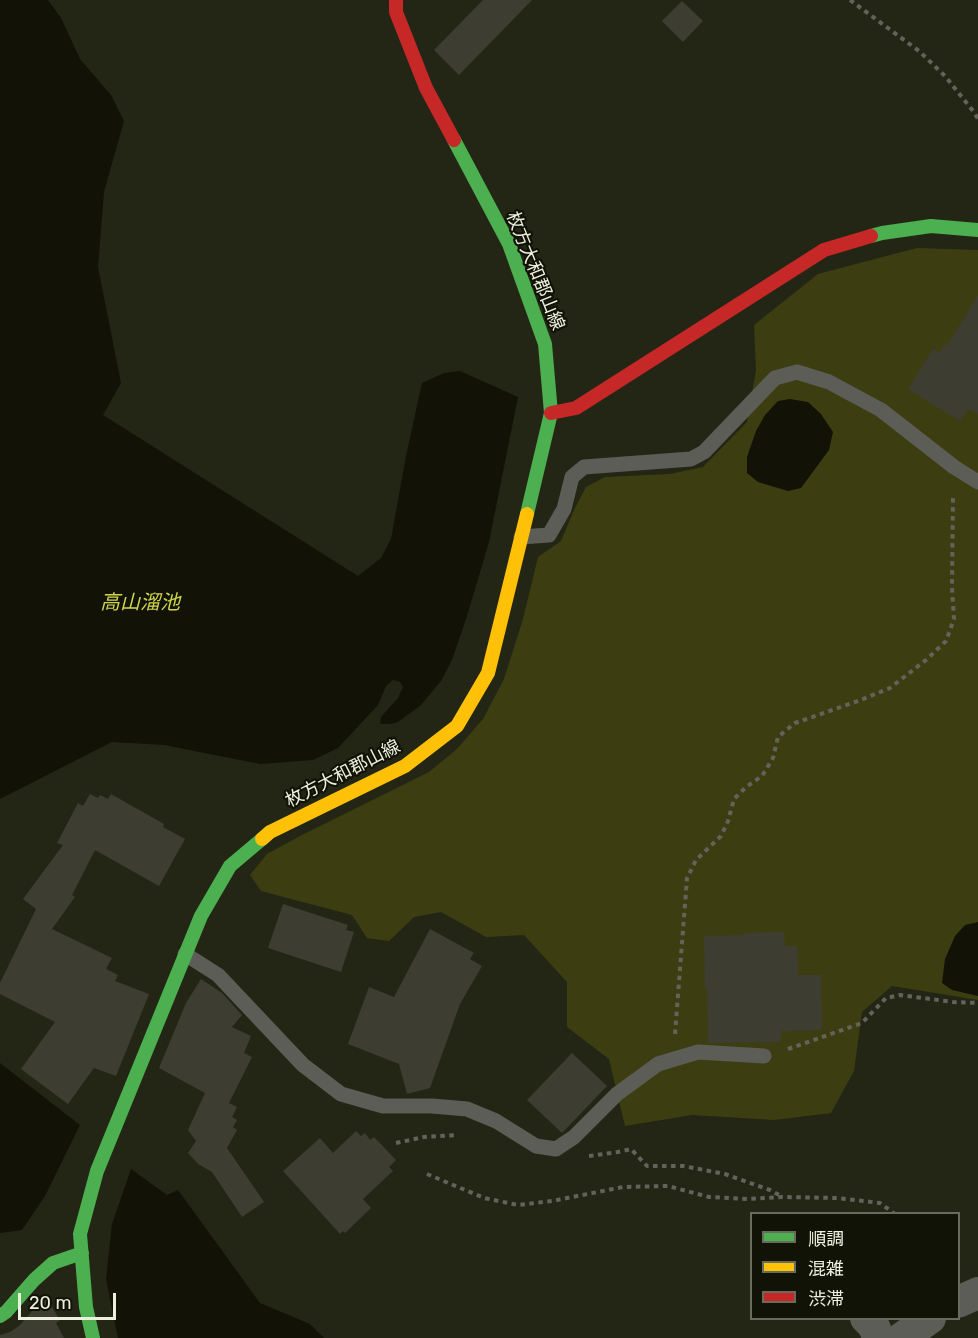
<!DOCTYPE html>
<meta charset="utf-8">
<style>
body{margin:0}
#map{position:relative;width:978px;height:1338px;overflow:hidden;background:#242615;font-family:Rubik,"Noto Sans JP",sans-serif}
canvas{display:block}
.legend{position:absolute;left:750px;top:1212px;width:210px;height:108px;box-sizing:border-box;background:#121307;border:2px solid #6a6b5d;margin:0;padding:8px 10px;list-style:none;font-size:18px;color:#eef0df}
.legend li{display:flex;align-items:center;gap:12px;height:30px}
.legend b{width:30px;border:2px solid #6a6b5d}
.scale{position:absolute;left:18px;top:1293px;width:98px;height:27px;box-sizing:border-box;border:3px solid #eef0df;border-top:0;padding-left:8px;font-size:18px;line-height:21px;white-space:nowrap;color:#eef0df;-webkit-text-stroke:4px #121307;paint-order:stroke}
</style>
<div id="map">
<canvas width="978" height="1338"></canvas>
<ul class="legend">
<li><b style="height:8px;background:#4caf50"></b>順調</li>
<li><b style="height:8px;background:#ffc107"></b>混雑</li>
<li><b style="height:8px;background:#c62828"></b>渋滞</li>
</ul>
<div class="scale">20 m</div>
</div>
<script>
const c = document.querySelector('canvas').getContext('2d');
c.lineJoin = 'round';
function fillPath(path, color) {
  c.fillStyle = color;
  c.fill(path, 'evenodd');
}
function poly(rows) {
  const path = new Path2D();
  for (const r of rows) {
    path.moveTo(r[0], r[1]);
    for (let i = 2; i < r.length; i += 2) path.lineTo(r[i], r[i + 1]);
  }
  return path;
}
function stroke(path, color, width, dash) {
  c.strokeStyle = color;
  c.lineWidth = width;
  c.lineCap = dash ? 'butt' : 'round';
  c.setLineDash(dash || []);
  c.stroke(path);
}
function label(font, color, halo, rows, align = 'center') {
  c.font = font + ' Rubik,"Noto Sans JP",sans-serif';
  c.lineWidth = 4.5;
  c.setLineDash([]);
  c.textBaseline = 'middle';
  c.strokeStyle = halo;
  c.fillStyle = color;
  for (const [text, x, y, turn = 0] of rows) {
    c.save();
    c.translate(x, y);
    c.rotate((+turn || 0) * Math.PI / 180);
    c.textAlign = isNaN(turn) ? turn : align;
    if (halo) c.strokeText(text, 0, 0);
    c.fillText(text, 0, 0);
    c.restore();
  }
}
fillPath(poly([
 [917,248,978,250,978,1000,892,986,862,1012,854,1071,831,1113,774,1120,692,1115,625,1126,609,1059,567,1027,567,982,524,935,486,937,441,912,414,917,389,941,367,938,352,915,261,891,250,875,267,854,302,835,429,772,457,749,483,719,504,679,523,619,538,557,561,541,574,510,586,487,605,477,670,474,703,467,747,422,756,370,754,325,818,274]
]), '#3c3e12');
fillPath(poly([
 [0,0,48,0,61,18,80,59,111,95,124,121,104,192,98,267,121,383,103,415,358,576,381,558,391,539,406,456,422,383,444,373,460,371,518,397,489,542,467,616,452,660,441,681,421,705,398,722,390,724,380,724,381,717,398,698,403,687,400,682,393,680,386,686,378,705,338,748,313,760,260,764,164,745,112,742,0,799],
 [790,399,808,402,821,414,833,432,829,450,801,488,788,491,758,482,747,473,747,457,756,431,765,415,778,401],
 [978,922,978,996,952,990,942,983,945,959,955,936,965,925],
 [0,1063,80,1125,45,1196,22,1230,0,1233],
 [131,1169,167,1195,178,1190,260,1303,310,1324,324,1338,118,1338,106,1279,112,1224]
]), '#121206');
fillPath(poly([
 [483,0,532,0,459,75,434,50],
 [682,1,703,21,683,42,662,21],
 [978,295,978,414,968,409,960,421,908,389,933,349,939,353,945,344,947,346],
 [90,794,98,798,100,795,108,799,111,794,164,824,163,827,185,839,159,886,95,850,72,895,75,897,52,929,112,958,106,969,118,975,115,981,149,994,116,1076,94,1068,68,1104,21,1069,55,1022,0,994,0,983,36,909,23,899,63,845,57,843,78,803,83,806],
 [283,904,348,925,346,930,354,932,341,972,268,948],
 [430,929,474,953,470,959,482,966,460,1004,430,1088,407,1094,399,1064,348,1044,369,987,394,997],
 [784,932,785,946,797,946,798,975,821,975,822,1030,781,1031,781,1042,708,1043,707,989,705,989,704,936,744,935,744,933],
 [201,979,222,993,242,1015,232,1027,251,1036,244,1053,252,1057,229,1103,237,1107,232,1117,237,1120,233,1127,237,1130,227,1148,264,1202,242,1217,212,1172,198,1164,188,1153,196,1141,188,1130,205,1093,159,1068,186,1003],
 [572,1053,607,1086,562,1133,527,1100],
 [356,1131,361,1136,365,1133,370,1140,374,1137,396,1160,389,1167,393,1171,363,1199,371,1208,345,1233,343,1231,340,1234,283,1171,320,1138,333,1153],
 [45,1296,60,1320,56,1323,64,1338,0,1338,0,1335,10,1332,20,1325]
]), '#3d3e31');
stroke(poly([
 [850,0,919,51,945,76,973,111,978,119],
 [675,1034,687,878,696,860,721,836,728,821,734,799,746,787,762,776,773,758,778,737,795,723,858,701,890,688,926,660,946,641,954,619,952,588,953,495],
 [788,1049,862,1023,886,998,900,995,953,1002,978,1003],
 [396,1143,424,1137,458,1135],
 [589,1156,618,1152,631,1149,647,1166,683,1166,725,1174,770,1190,781,1196],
 [427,1174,484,1198,518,1205,552,1201,623,1187,668,1186,709,1197,748,1199,782,1197,837,1198,880,1203,895,1214]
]), '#63635c', 4, [4.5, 4.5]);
stroke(poly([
 [521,537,549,535,564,509,572,477,584,467,691,459,704,452,775,378,797,372,829,382,881,410,954,467,978,482],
 [185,954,218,975,303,1065,341,1094,383,1106,432,1106,467,1109,496,1121,536,1146,556,1149,574,1137,617,1094,658,1064,698,1052,764,1056]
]), '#5d5d57', 15);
stroke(poly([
 [958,1302,978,1293],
 [866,1318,873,1325,879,1338],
 [902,1338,930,1318]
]), '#5d5d57', 32);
stroke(poly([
 [454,140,509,244,545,344,551,413,527,514],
 [871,236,882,233,931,226,978,230],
 [0,1316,6,1312,34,1280,53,1263,82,1253],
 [93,1338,86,1307,80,1234,97,1171,201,916,230,866,262,839]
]), '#4caf50', 14);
stroke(poly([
 [262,839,270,832,405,766,457,726,488,673,527,514]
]), '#ffc107', 14);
stroke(poly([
 [396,0,396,12,426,88,454,140],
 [551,413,576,408,824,250,871,236]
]), '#c62828', 14);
label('18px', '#eef0df', '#121307', [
 ["枚方大和郡山線",535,271,68],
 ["枚方大和郡山線",343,774,-27]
]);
label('italic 20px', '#cfd44b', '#121307', [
 ["高山溜池",140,603]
]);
</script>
